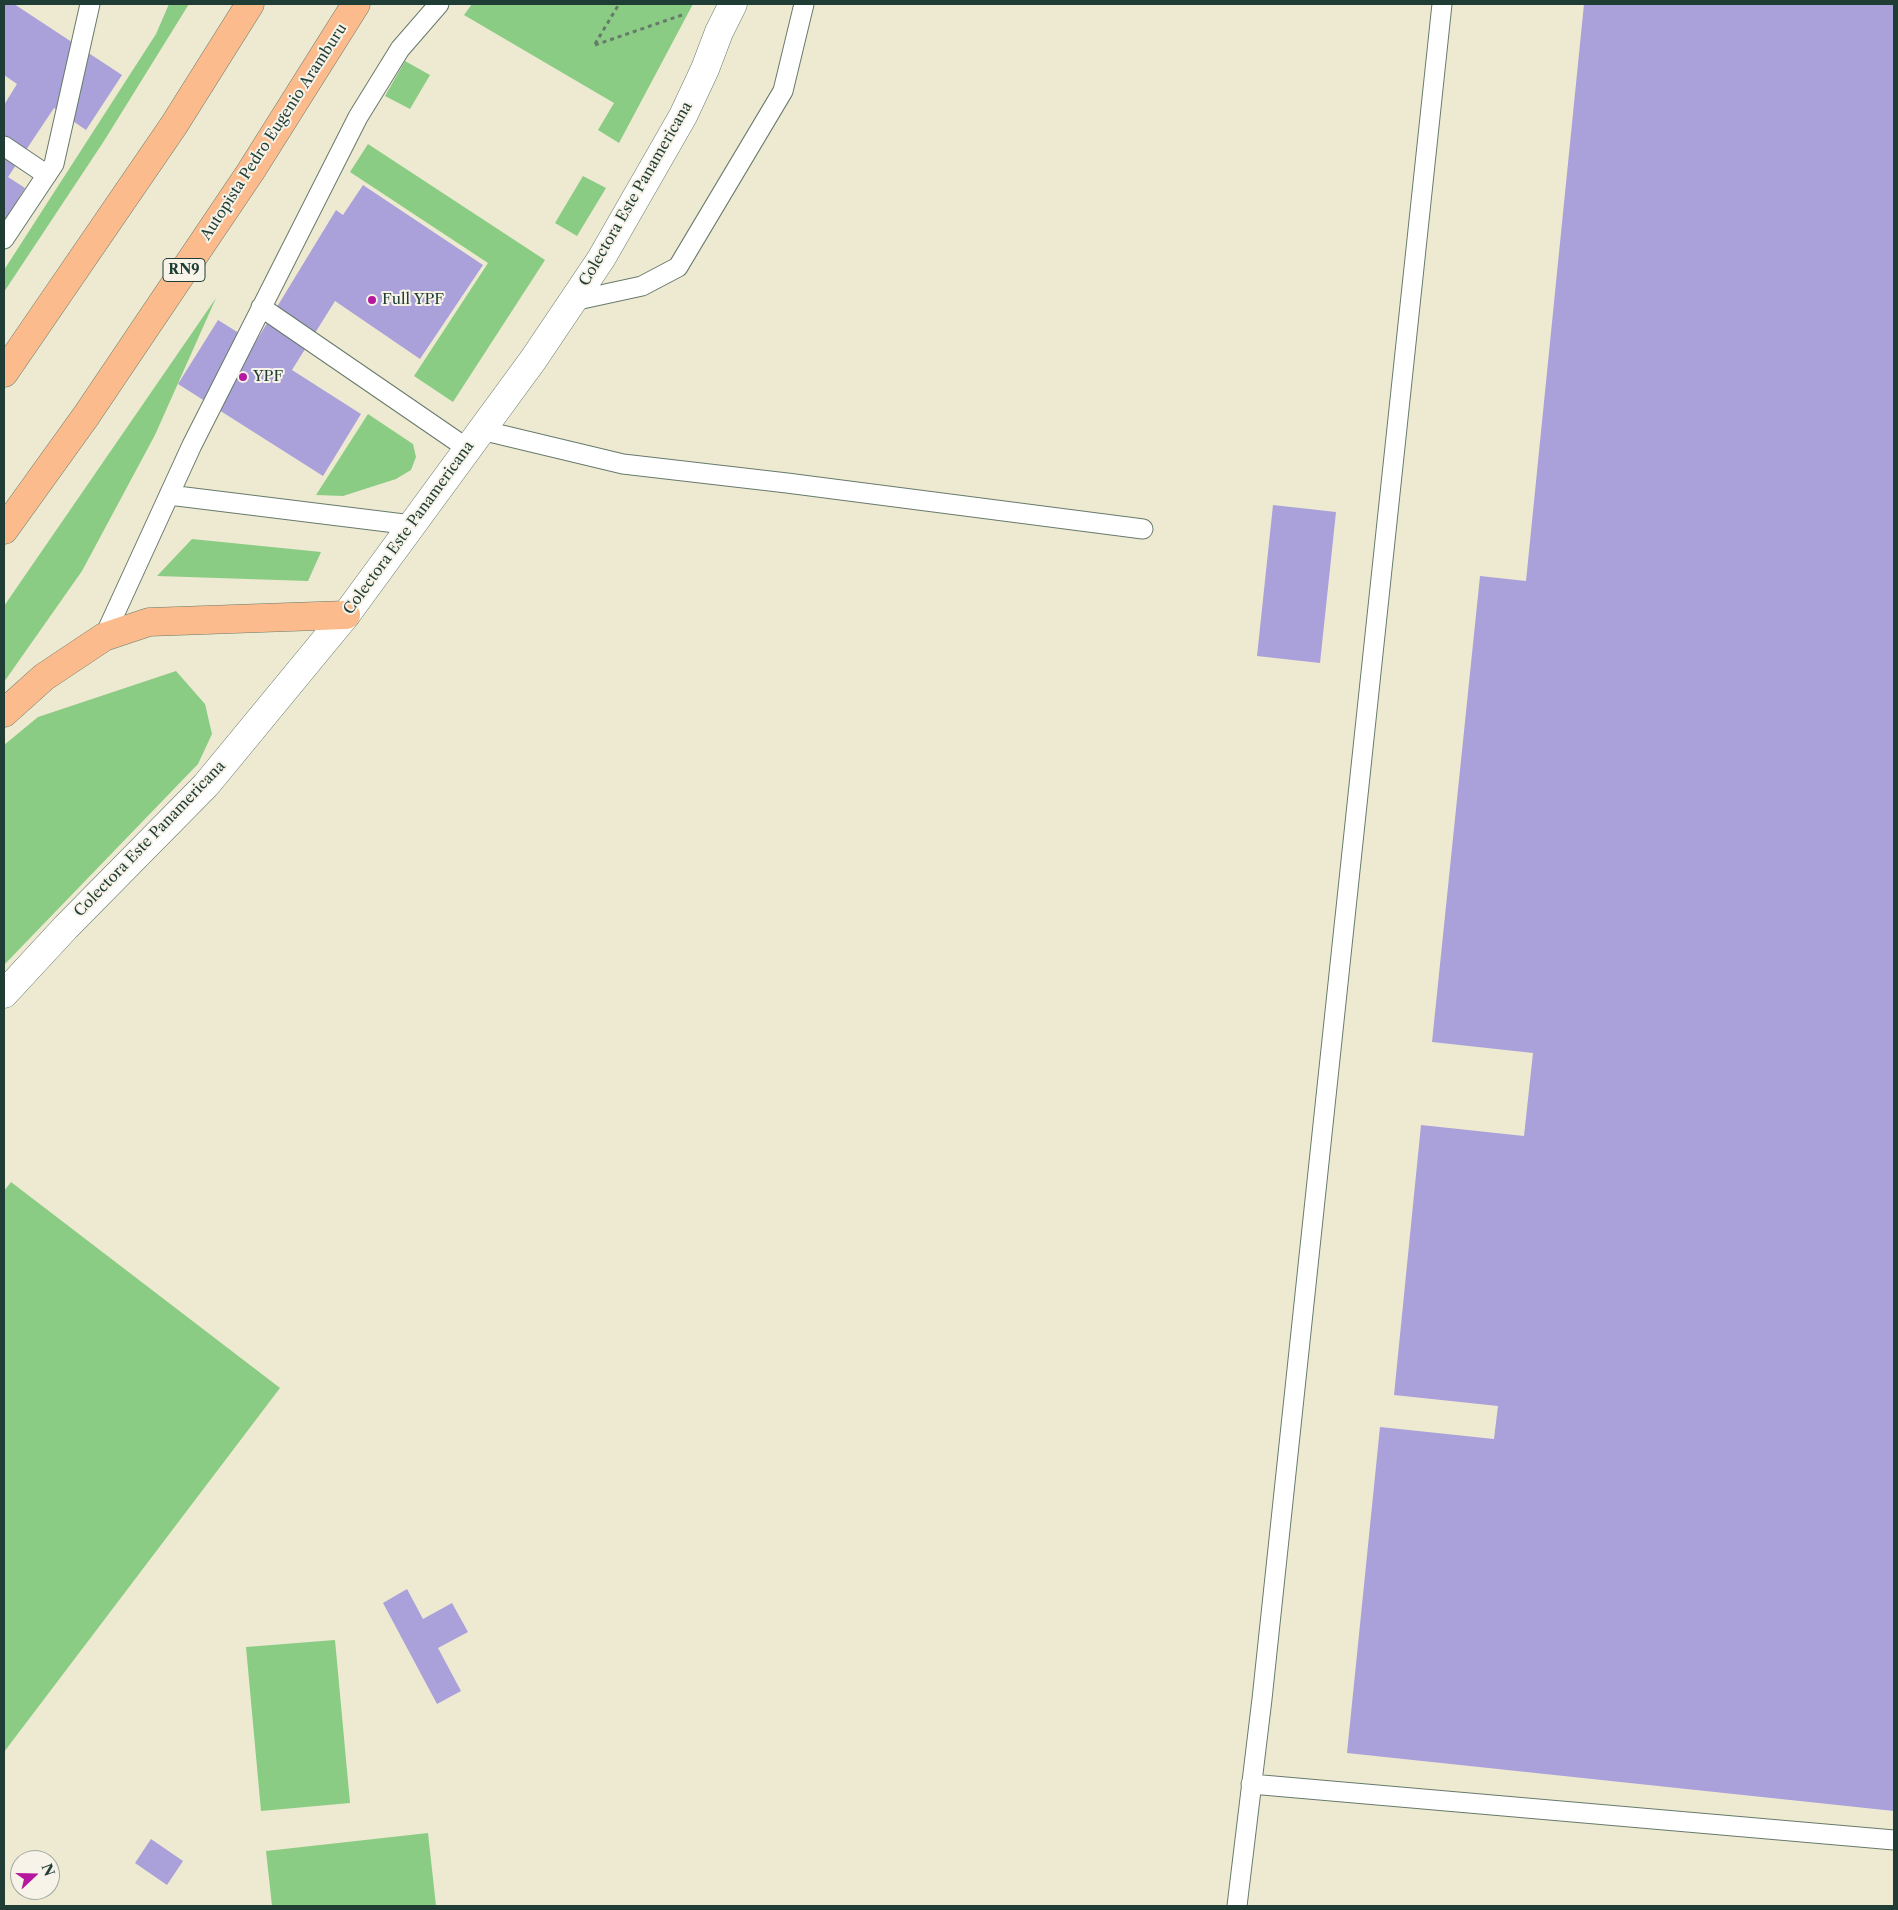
<!DOCTYPE html>
<style>
body{margin:0}
#map{position:relative;width:1898px;height:1910px;overflow:hidden;background:#eeead2;font-family:"Libre Caslon Text",serif}
canvas{display:block}
.frame{position:absolute;inset:0;border:5px solid #1f3d34;pointer-events:none}
.north{position:absolute;left:10px;top:1850px;width:50px;height:50px;box-sizing:border-box;background:#f7f3e8;border:1px solid #a1aaa0;border-radius:50%;rotate:69deg;font-size:14px;font-weight:700;line-height:20px;text-align:center;color:#1f3d34}
.north::after{content:'';display:block;margin:auto;width:18px;height:22px;background:#b5179e;clip-path:polygon(50% 0,100% 100%,50% 72%,0 100%)}
</style>
<div id="map">
<canvas width="1898" height="1910"></canvas>
<div class="frame"></div>
<div class="north">N</div>
</div>
<script>
const c = document.querySelector('canvas').getContext('2d');
c.lineJoin = 'round';
function fillPath(path, color) {
  c.fillStyle = color;
  c.fill(path, 'evenodd');
}
function poly(rows) {
  const path = new Path2D();
  for (const r of rows) {
    path.moveTo(r[0], r[1]);
    for (let i = 2; i < r.length; i += 2) path.lineTo(r[i], r[i + 1]);
  }
  return path;
}
function stroke(path, color, width, dash) {
  c.strokeStyle = color;
  c.lineWidth = width;
  c.lineCap = dash ? 'butt' : 'round';
  c.setLineDash(dash || []);
  c.stroke(path);
}
function label(font, color, halo, rows, align = 'center') {
  c.font = font + ' "Libre Caslon Text",serif';
  c.lineWidth = 4;
  c.setLineDash([]);
  c.textBaseline = 'middle';
  c.strokeStyle = halo;
  c.fillStyle = color;
  for (const [text, x, y, turn = 0] of rows) {
    c.save();
    c.translate(x, y);
    c.rotate((+turn || 0) * Math.PI / 180);
    c.textAlign = isNaN(turn) ? turn : align;
    if (halo) c.strokeText(text, 0, 0);
    c.fillText(text, 0, 0);
    c.restore();
  }
}
fillPath(poly([
 [169,4,189,4,104,141,4,292,4,270,156,34],
 [472,4,693,4,619,143,598,130,614,103,464,15],
 [405,61,430,75,410,109,385,96],
 [368,144,545,260,453,402,414,376,488,263,350,172],
 [583,176,606,188,577,236,555,223],
 [216,298,155,435,82,571,4,682,4,606],
 [368,414,413,444,416,457,411,470,396,479,343,496,316,495],
 [192,539,321,552,308,581,157,576],
 [176,671,205,704,212,734,198,764,4,965,4,745,38,717],
 [11,1182,280,1388,4,1752,4,1191],
 [335,1640,350,1803,261,1811,246,1647],
 [428,1833,436,1906,272,1906,266,1851]
]), '#8acc84');
fillPath(poly([
 [4,4,14,4,122,75,86,130,54,108,8,177,25,188,4,222,4,105,17,84,4,75],
 [1584,4,1894,4,1894,1811,1347,1753,1380,1427,1494,1439,1498,1406,1394,1395,1421,1125,1524,1136,1533,1053,1432,1042,1480,576,1526,581],
 [363,185,483,265,420,359,335,301,292,370,361,414,323,476,178,384,218,320,255,343,336,210,343,215],
 [1273,505,1336,512,1320,663,1257,656],
 [407,1589,423,1619,452,1603,468,1632,438,1648,461,1691,437,1704,383,1603],
 [151,1839,183,1861,167,1885,135,1863]
]), '#aaa0da');
const service = poly([
 [4,146,47,175],
 [4,239,54,164,90,4],
 [573,301,642,286,678,267,783,91,804,4],
 [261,307,468,449],
 [481,430,623,464,787,483,1143,529],
 [169,495,412,525],
 [104,637,192,445,358,117,400,49,439,4],
 [1251,1784,1894,1840],
 [1237,1906,1262,1699,1442,4]
]);
const tertiary = poly([
 [4,994,66,927,206,785,346,615,533,360,601,259,683,116,705,69,719,32,733,4]
]);
const motorway = poly([
 [4,373,174,125,250,4],
 [4,530,86,416,251,171,356,4],
 [4,713,44,677,104,637,149,622,346,615]
]);
stroke(service, '#677a6b', 21);
stroke(tertiary, '#677a6b', 29);
stroke(motorway, '#677a6b', 29);
stroke(poly([
 [595,44,619,4],
 [595,45,682,15]
]), '#677a6b', 3, [4, 4]);
stroke(service, '#fff', 19);
stroke(tertiary, '#fff', 28);
stroke(motorway, '#fbbb8c', 28);
for (const [x, y, r, color] of [
 [372,300,5,"#b5179e"],
 [243,377,5,"#b5179e"]
]) {
  const dot = new Path2D();
  dot.arc(x, y, r, 0, 2 * Math.PI);
  c.fillStyle = color;
  c.fill(dot);
  stroke(dot, '#f7f3e8', 2);
}
for (const [x, y, w] of [
 [184,270,42]
]) {
  const box = new Path2D();
  box.roundRect(x - w / 2, y - 11.5, w, 23, 4);
  c.fillStyle = '#f7f3e8';
  c.fill(box);
  stroke(box, '#1f3d34', 1);
}
label('bold 14px', '#1f3d34', null, [
 ["RN9",184,270]
]);
label('15px', '#1f3d34', '#f7f3e8', [
 ["Autopista Pedro Eugenio Aramburu",274,132,-57],
 ["Colectora Este Panamericana",636,194,-60],
 ["Colectora Este Panamericana",409,528,-54],
 ["Colectora Este Panamericana",150,839,-46]
]);
label('15px', '#1f3d34', '#f7f3e8', [
 ["Full YPF",382,300],
 ["YPF",253,377]
], 'left');
</script>
